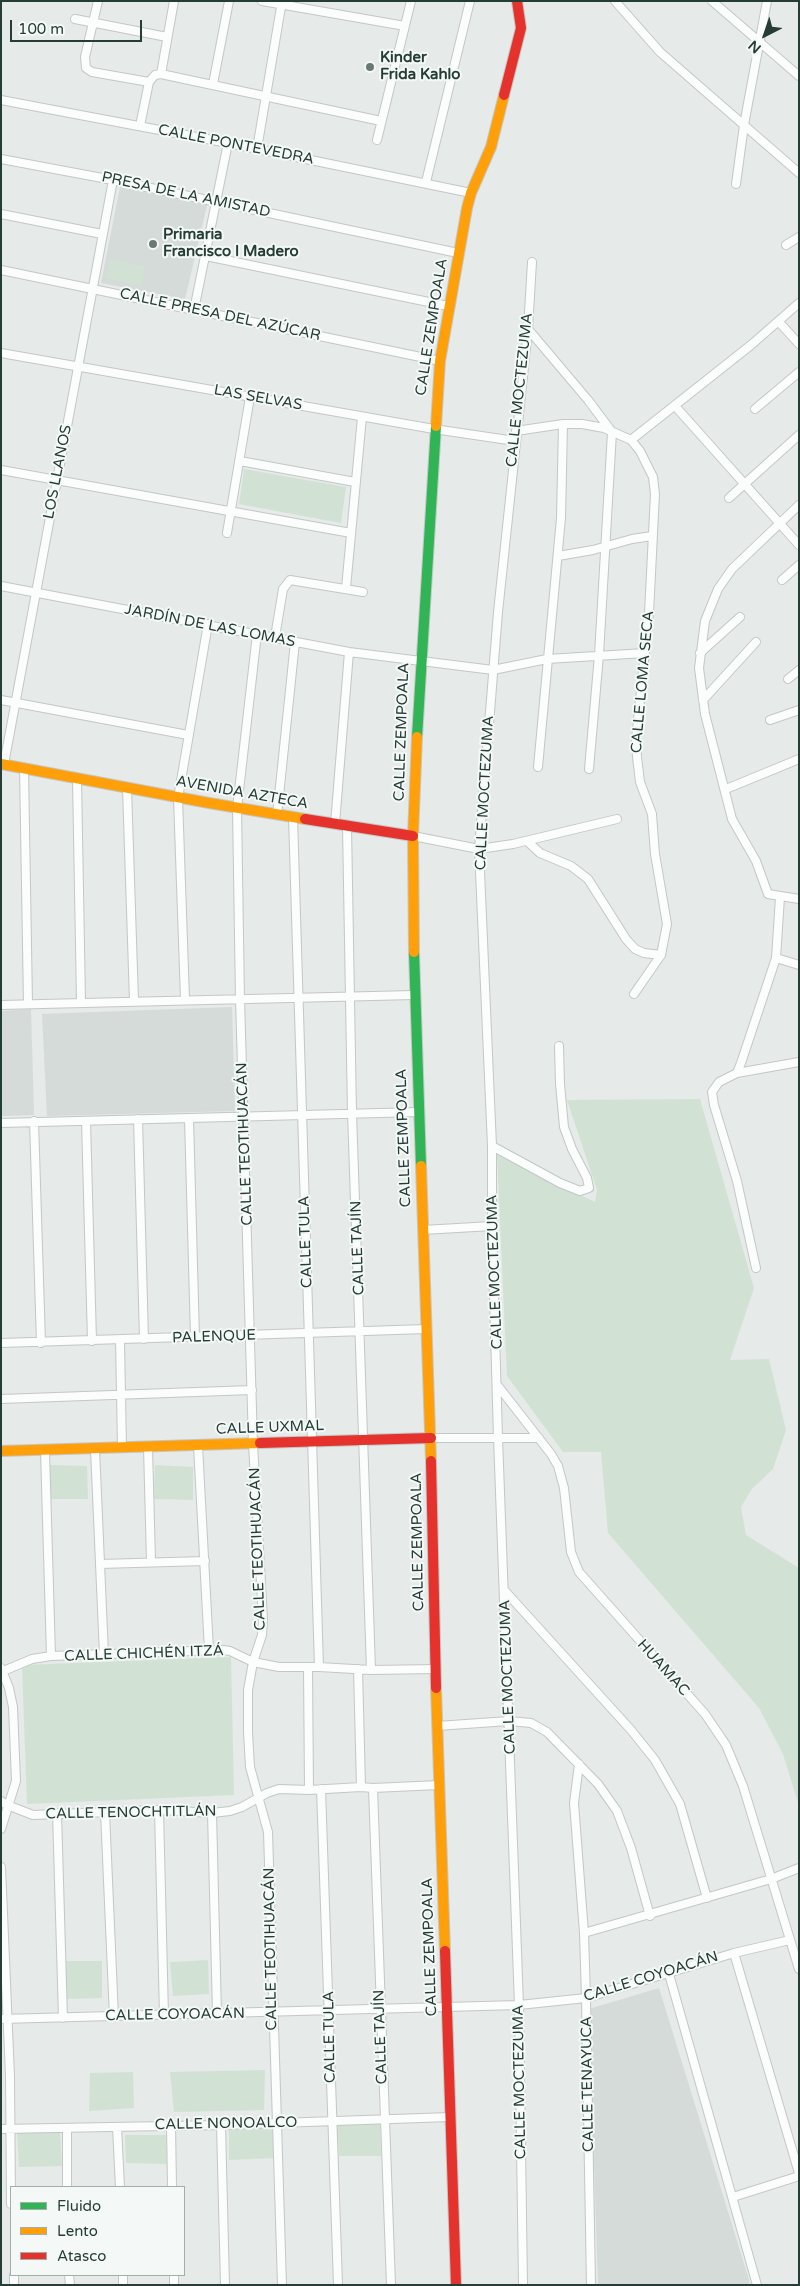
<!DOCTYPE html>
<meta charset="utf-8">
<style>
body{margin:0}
#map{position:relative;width:800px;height:2286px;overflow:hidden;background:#e6eae8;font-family:"Varela Round",sans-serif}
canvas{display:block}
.frame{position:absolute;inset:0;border:2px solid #253d36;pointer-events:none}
.legend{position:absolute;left:10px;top:2186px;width:175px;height:90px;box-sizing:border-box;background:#f4f9f7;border:1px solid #a1aeaa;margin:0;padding:6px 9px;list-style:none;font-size:15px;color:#253d36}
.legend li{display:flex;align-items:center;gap:10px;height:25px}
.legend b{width:25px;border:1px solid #a1aeaa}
.north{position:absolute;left:740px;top:10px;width:50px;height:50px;-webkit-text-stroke:4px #f4f9f7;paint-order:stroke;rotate:221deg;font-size:14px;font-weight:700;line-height:20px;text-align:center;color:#253d36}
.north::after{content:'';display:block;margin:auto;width:18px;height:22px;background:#253d36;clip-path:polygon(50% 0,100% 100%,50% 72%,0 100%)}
.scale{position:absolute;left:10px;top:20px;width:132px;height:22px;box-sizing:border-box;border:2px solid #253d36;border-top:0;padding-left:6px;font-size:15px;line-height:18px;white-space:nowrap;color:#253d36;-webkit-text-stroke:4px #f4f9f7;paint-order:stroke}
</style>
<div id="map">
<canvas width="800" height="2286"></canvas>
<div class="frame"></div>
<ul class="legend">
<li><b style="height:6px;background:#30b455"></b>Fluido</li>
<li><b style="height:6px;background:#ff9f0a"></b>Lento</li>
<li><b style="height:6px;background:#e5322d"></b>Atasco</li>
</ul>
<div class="north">N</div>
<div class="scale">100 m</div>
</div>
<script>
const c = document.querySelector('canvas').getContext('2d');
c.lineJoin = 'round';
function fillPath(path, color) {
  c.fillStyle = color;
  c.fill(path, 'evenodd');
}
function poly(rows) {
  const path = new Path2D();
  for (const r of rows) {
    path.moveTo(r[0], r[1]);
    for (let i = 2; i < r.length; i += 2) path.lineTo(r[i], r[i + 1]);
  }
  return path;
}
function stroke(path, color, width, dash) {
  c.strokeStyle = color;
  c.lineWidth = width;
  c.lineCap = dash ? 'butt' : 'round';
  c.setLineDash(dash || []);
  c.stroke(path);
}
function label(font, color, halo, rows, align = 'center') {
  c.font = font + ' "Varela Round",sans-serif';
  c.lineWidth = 4;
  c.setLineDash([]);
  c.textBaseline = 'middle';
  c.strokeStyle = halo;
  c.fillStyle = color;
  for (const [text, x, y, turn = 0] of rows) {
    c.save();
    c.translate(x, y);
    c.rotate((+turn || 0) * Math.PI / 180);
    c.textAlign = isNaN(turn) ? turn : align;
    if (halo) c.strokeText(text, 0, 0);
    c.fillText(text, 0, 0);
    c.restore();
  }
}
fillPath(poly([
 [120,187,207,205,185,299,101,283],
 [232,1007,235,1111,47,1116,42,1014],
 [31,1009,34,1115,1,1116,1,1011],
 [659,1988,749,2280,749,2285,598,2285,589,2009]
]), '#d4dbd8');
fillPath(poly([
 [110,259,145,267,141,286,106,278],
 [244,469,346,487,341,523,239,504],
 [700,1099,754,1288,730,1360,769,1359,786,1430,773,1469,752,1489,741,1507,746,1535,799,1568,799,1806,783,1754,759,1708,608,1533,601,1452,563,1452,507,1376,497,1155,595,1202,597,1190,567,1100],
 [50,1465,87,1466,88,1499,50,1499],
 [155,1465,193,1467,193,1500,154,1499],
 [231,1657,234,1795,27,1804,22,1665],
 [208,1960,209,1994,173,1996,170,1962],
 [63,1961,102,1961,102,1998,64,1999],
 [265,2070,264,2110,174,2112,170,2072],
 [133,2072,134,2108,89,2111,90,2073],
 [337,2122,380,2122,381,2156,339,2156],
 [272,2125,274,2158,229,2160,229,2127],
 [17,2132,60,2132,62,2166,19,2167],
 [125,2135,166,2135,167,2164,126,2163]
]), '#d1e2d5');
const street = poly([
 [98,1,85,57,86,68,92,72,149,82],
 [262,1,405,26],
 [615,1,660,52,799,173],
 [712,1,799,76],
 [75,19,167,37],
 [161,74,174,1],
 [213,84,229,1],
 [1,100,228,143,471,193],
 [140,126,149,82,155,75,161,74,381,121],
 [377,140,411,1],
 [257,149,282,1],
 [1,159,113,180,458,253],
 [426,182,470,1],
 [736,184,744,125,767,1],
 [1,214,102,234],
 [786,245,799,237],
 [206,256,448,306],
 [1,270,440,361],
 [194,310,228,143],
 [779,322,799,344],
 [528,329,588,400,612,432,599,655,589,769],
 [1,353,434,429,515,441],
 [675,406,799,545],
 [755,409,799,372],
 [516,431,563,424,582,424,604,428,631,440,640,451,653,477,655,494,649,613,636,739,637,757,640,782,652,814,655,854,667,924,661,955,634,994],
 [631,440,751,345,799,303],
 [240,461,355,482],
 [1,470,351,533],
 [729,498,799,435],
 [799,505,732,569,718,589,705,621,699,668,705,714,732,819,756,861,768,894,799,899],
 [227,533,250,397],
 [558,556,593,550,632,539,652,536],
 [782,580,799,565],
 [1,586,349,652,493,670,547,659,645,653],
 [346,588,362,417],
 [257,634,237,808,240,999,253,1444,263,1619,262,1635,253,1662,248,1690,248,1732,250,1767,268,1832,282,2285],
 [275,637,283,589,290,580,363,592],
 [700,653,740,617],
 [788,679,799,670],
 [1,700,188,735],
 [703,700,756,642],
 [770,720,799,710],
 [4,764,113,180],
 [538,767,561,518,563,424],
 [24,768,28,1004],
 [77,779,81,1002],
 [127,788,134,1001],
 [726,789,799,759],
 [277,815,295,642],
 [293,817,319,1667],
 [335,824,349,652],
 [347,826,352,1113,371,1670],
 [413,836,479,849,513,844,617,819],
 [527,841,540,853,571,866,588,879,626,939,635,949,644,953,661,955],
 [776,958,799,965],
 [185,999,178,798,208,624],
 [1,1005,414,995],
 [737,1073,799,1062],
 [189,1118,195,1338],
 [138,1119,144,1339],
 [34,1121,41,1343],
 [86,1121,92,1341],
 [1,1123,418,1112],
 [492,1146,560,1183,580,1191,589,1188,587,1178,572,1149,564,1127,560,1084,559,1046],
 [423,1230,492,1226],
 [756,1268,737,1181,714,1105,712,1092,719,1082,737,1073,741,1063,776,958,780,897],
 [120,1340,122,1448],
 [1,1343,426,1329],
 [498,1386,551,1454,558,1466,564,1488,571,1552,579,1572,705,1714,726,1745,743,1786,799,1969],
 [1,1399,252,1390],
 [431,1438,539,1438],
 [198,1446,209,1650],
 [148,1447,151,1562],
 [95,1449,104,1655],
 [45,1451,51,1656],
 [100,1564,205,1561],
 [505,1591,631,1730,655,1760,680,1804,707,1898],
 [308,1667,309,1790],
 [1,1668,9,1688,13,1707,16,1781,1,1829],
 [358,1669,361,1787],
 [1,1672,32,1659,51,1656,223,1650,230,1651,253,1662,279,1667,319,1667,371,1670,436,1669],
 [437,1726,509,1721,531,1723,547,1732,598,1784,617,1811,631,1848,650,1916],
 [579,1764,574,1803,584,1933,586,1998,591,2285],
 [373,1788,391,2285],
 [321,1789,338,2285],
 [1,1801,7,1805,33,1815,159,1810,212,1813,230,1811,242,1807,267,1793,279,1789,309,1790,361,1787,373,1788,439,1785],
 [159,1810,164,2016],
 [105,1812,114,2017],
 [57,1813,63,2018],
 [212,1813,217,2014],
 [1,1867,10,2076,11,2204],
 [584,1933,771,1879,799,1868],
 [734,1953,799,2173],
 [669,1974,757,2285],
 [1,2019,519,2005,586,1998,734,1953,790,1940],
 [171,2125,172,2187],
 [221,2125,225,2285],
 [117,2127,120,2187],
 [1,2129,221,2125,450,2117],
 [67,2129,67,2187],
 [733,2197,799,2176],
 [14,2275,14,2285],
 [69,2275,70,2285],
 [123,2275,123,2285],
 [174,2275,174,2285],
 [523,2285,519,2005,498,1438,492,1226,492,1146,479,849,498,612,528,329,532,262]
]);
const fast = poly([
 [417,737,436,426],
 [414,952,421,1166]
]);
const slow = poly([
 [436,426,440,361,467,208,471,193,491,147,504,95],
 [1,764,209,803,305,819],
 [414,952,413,836,417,737],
 [421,1166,431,1461],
 [1,1451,260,1443],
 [436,1688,445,1951]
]);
const jam = poly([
 [504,95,521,28,517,1],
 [305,819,413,836],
 [260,1443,431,1438],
 [431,1461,436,1688],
 [445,1951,456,2285]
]);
stroke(street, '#c3c7c5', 10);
stroke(fast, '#c2c8c5', 12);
stroke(slow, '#c2c8c5', 12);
stroke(jam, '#c2c8c5', 12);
stroke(street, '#fbfcfc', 8);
stroke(fast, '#30b455', 10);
stroke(slow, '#ff9f0a', 10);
stroke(jam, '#e5322d', 10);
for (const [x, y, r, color] of [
 [370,67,5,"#697a74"],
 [153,244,5,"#697a74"]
]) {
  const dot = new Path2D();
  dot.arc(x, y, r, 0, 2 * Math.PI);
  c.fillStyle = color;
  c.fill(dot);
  stroke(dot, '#f4f9f7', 2);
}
label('bold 15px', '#253d36', '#f4f9f7', [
 ["Kinder",380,58],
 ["Frida Kahlo",380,75],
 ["Primaria",163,235],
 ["Francisco I Madero",163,252]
], 'left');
label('15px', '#253d36', '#f4f9f7', [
 ["CALLE PONTEVEDRA",236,145,11],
 ["PRESA DE LA AMISTAD",186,195,12],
 ["CALLE PRESA DEL AZÚCAR",220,315,12],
 ["CALLE ZEMPOALA",432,327,-81],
 ["CALLE MOCTEZUMA",520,390,-84],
 ["LAS SELVAS",258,398,10],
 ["LOS LLANOS",58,472,-79],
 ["JARDÍN DE LAS LOMAS",210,626,11],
 ["CALLE LOMA SECA",643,682,-85],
 ["CALLE ZEMPOALA",402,732,-88],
 ["AVENIDA AZTECA",242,793,10],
 ["CALLE MOCTEZUMA",485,793,-87],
 ["CALLE ZEMPOALA",404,1138,-92],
 ["CALLE TEOTIHUACÁN",245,1144,-92],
 ["CALLE TULA",306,1242,-92],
 ["CALLE TAJÍN",358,1248,-92],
 ["CALLE MOCTEZUMA",495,1272,-92],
 ["PALENQUE",214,1337,-2],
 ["CALLE UXMAL",270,1428,-2],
 ["CALLE ZEMPOALA",418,1542,-91],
 ["CALLE TEOTIHUACÁN",258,1549,-92],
 ["CALLE CHICHÉN ITZÁ",144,1654,-2],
 ["HUAMAC",663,1668,48],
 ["CALLE MOCTEZUMA",508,1677,-92],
 ["CALLE TENOCHTITLÁN",131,1813,-1],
 ["CALLE ZEMPOALA",430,1947,-92],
 ["CALLE TEOTIHUACÁN",271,1949,-91],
 ["CALLE COYOACÁN",651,1977,-17],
 ["CALLE COYOACÁN",175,2015,-1],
 ["CALLE TULA",330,2037,-91],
 ["CALLE TAJÍN",381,2037,-92],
 ["CALLE MOCTEZUMA",520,2082,-91],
 ["CALLE TENAYUCA",588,2084,-91],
 ["CALLE NONOALCO",226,2124,-1]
]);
</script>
